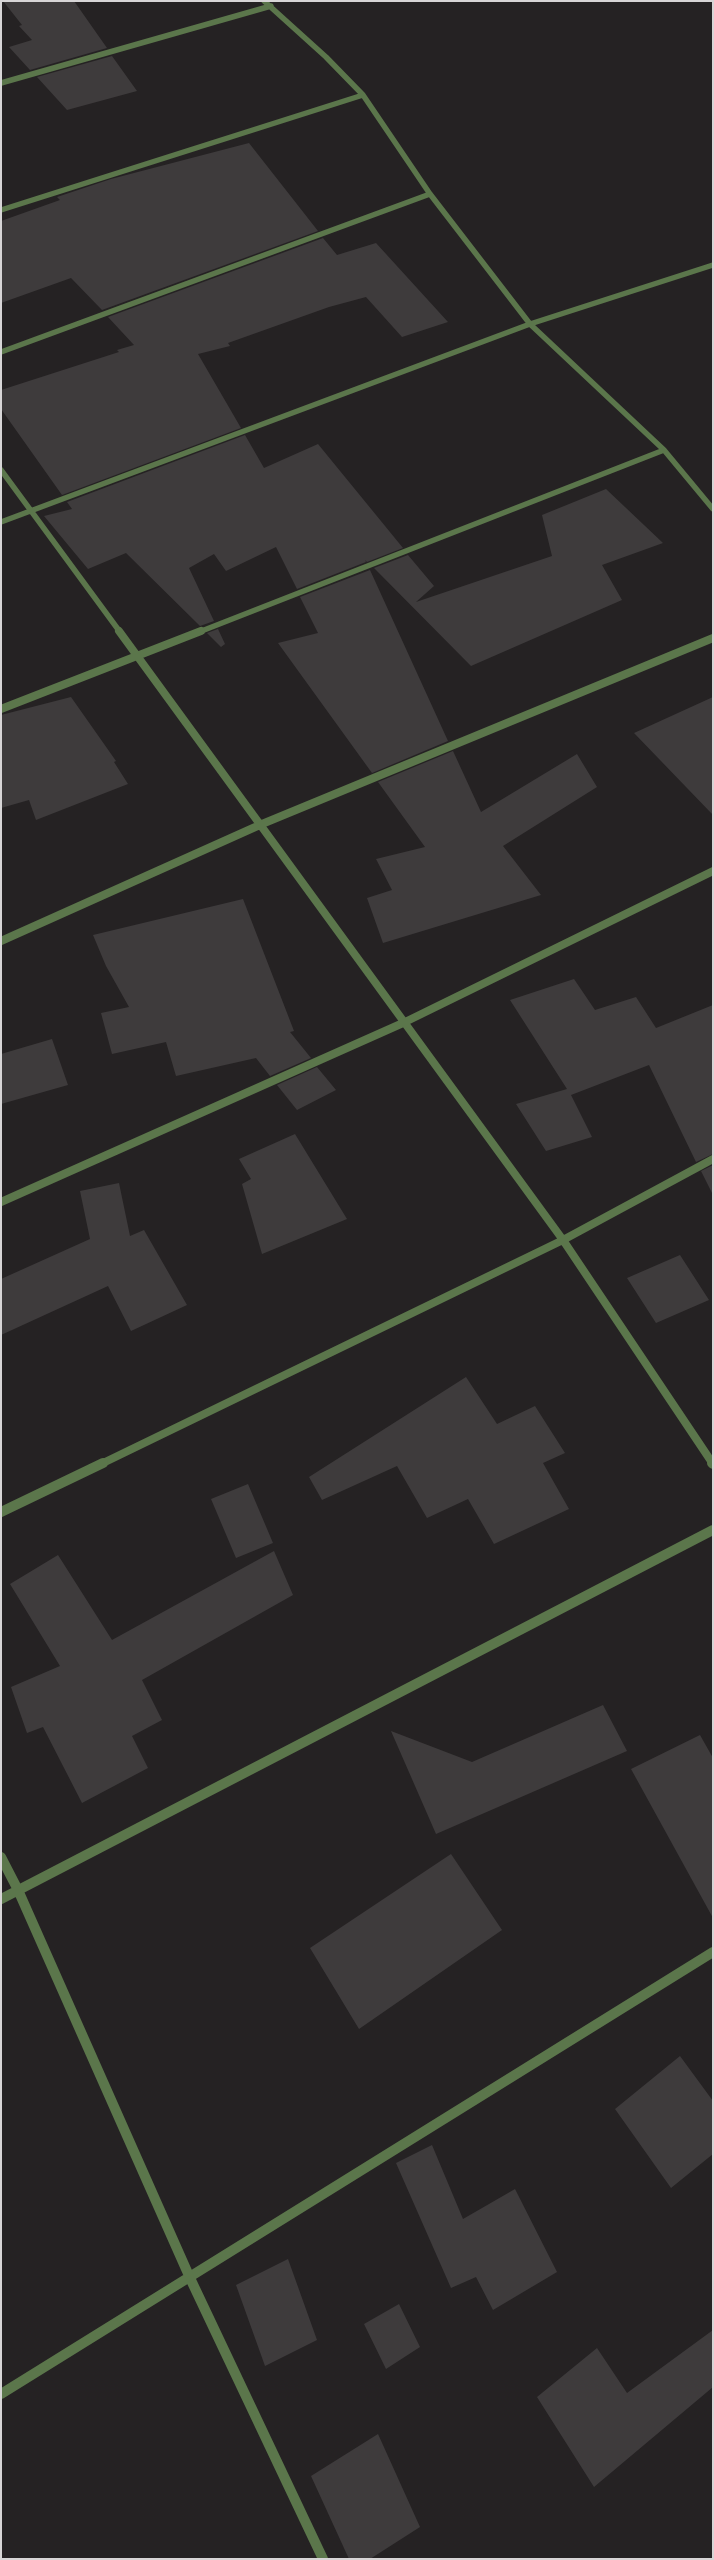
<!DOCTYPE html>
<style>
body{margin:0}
#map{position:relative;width:714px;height:2560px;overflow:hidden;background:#252223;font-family:Karla,sans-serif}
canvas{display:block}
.frame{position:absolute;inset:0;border:2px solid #d7d5d6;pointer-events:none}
</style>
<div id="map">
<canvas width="714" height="2560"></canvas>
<div class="frame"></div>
</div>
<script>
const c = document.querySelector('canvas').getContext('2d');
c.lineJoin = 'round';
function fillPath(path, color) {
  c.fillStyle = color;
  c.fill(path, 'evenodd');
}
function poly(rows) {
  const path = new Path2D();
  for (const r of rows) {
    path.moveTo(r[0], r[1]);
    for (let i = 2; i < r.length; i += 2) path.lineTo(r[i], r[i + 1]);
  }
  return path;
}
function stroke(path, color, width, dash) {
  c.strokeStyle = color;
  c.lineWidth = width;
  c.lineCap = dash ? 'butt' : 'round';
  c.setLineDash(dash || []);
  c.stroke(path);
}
fillPath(poly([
 [3,1,74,1,107,48,30,70,9,47,32,40,19,26,22,25],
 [112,56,137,91,67,110,37,77],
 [249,143,318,231,102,310,71,278,1,303,1,221,60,200,57,197,111,179],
 [323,238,337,255,376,243,448,322,402,337,366,297,329,307,228,343,230,346,198,354,241,428,62,495,1,409,1,390,119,352,117,350,134,345,108,317],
 [245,435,264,468,318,444,403,548,367,562,365,560,366,562,297,589,276,547,226,571,214,554,189,568,214,621,200,626,126,553,88,569,44,516,72,509,67,502],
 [606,489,663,543,602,565,622,600,471,666,374,568,408,555,434,586,416,602,552,556,542,515],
 [370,570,448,741,372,773,278,643,318,633,300,597],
 [218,629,225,644,221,647,207,633],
 [71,697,116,761,114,762,128,784,36,820,29,800,1,808,1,715],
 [713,697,713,815,634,733],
 [453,751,481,812,577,754,597,787,503,846,541,895,383,943,367,898,392,890,376,859,425,847,378,782],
 [243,899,294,1031,290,1032,311,1058,270,1076,256,1058,176,1076,166,1042,112,1054,101,1013,129,1007,106,966,93,935],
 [574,979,595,1010,636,997,656,1028,713,1005,713,1154,696,1162,649,1065,571,1095,592,1137,546,1151,516,1104,567,1089,510,1000],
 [52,1039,68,1085,1,1104,1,1054],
 [317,1067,336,1090,297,1110,277,1085],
 [295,1134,347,1219,262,1254,242,1184,251,1179,239,1159],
 [713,1165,713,1195,701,1171],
 [119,1183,130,1236,144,1230,187,1305,131,1331,108,1286,1,1335,1,1279,90,1239,80,1191],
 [680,1255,709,1300,656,1323,627,1278],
 [466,1377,497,1424,535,1406,565,1453,543,1463,569,1509,494,1544,468,1499,427,1518,397,1466,322,1500,309,1477],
 [248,1484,273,1543,236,1558,211,1499],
 [274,1551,293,1595,142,1680,162,1720,132,1736,148,1768,82,1803,43,1727,27,1733,11,1687,60,1666,10,1584,58,1555,112,1640],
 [603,1705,627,1751,436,1834,391,1731,472,1762],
 [700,1735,713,1758,713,1918,631,1769],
 [451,1854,502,1930,359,2029,310,1948],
 [680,2056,713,2101,713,2154,671,2188,615,2109],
 [432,2145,463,2219,515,2189,557,2272,493,2310,476,2277,451,2288,396,2163],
 [288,2259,317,2340,265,2366,236,2285],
 [399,2304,420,2347,386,2369,364,2324],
 [713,2330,713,2387,594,2487,537,2397,597,2348,627,2393],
 [378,2434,420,2527,370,2559,349,2559,311,2476]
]), '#3e3b3c');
stroke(poly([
 [264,1,326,57,363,95,430,194,530,324,664,450,713,509],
 [1,83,271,6],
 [1,210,363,95],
 [1,352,430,194],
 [1,470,120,632],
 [1,522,530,324,713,265],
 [199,632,664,450]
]), '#5b764b', 5.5);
stroke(poly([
 [119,631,563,1240,713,1464],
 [1,709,201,631],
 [1,941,262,824,713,638],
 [1,1202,403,1023,713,871],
 [101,1464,563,1240,713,1159]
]), '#5b764b', 8);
stroke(poly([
 [712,1463,713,1464],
 [1,1512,103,1463],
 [1,1857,18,1890,190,2278,323,2559],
 [1,1899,713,1530],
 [1,2394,713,1952]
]), '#5b764b', 10);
</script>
